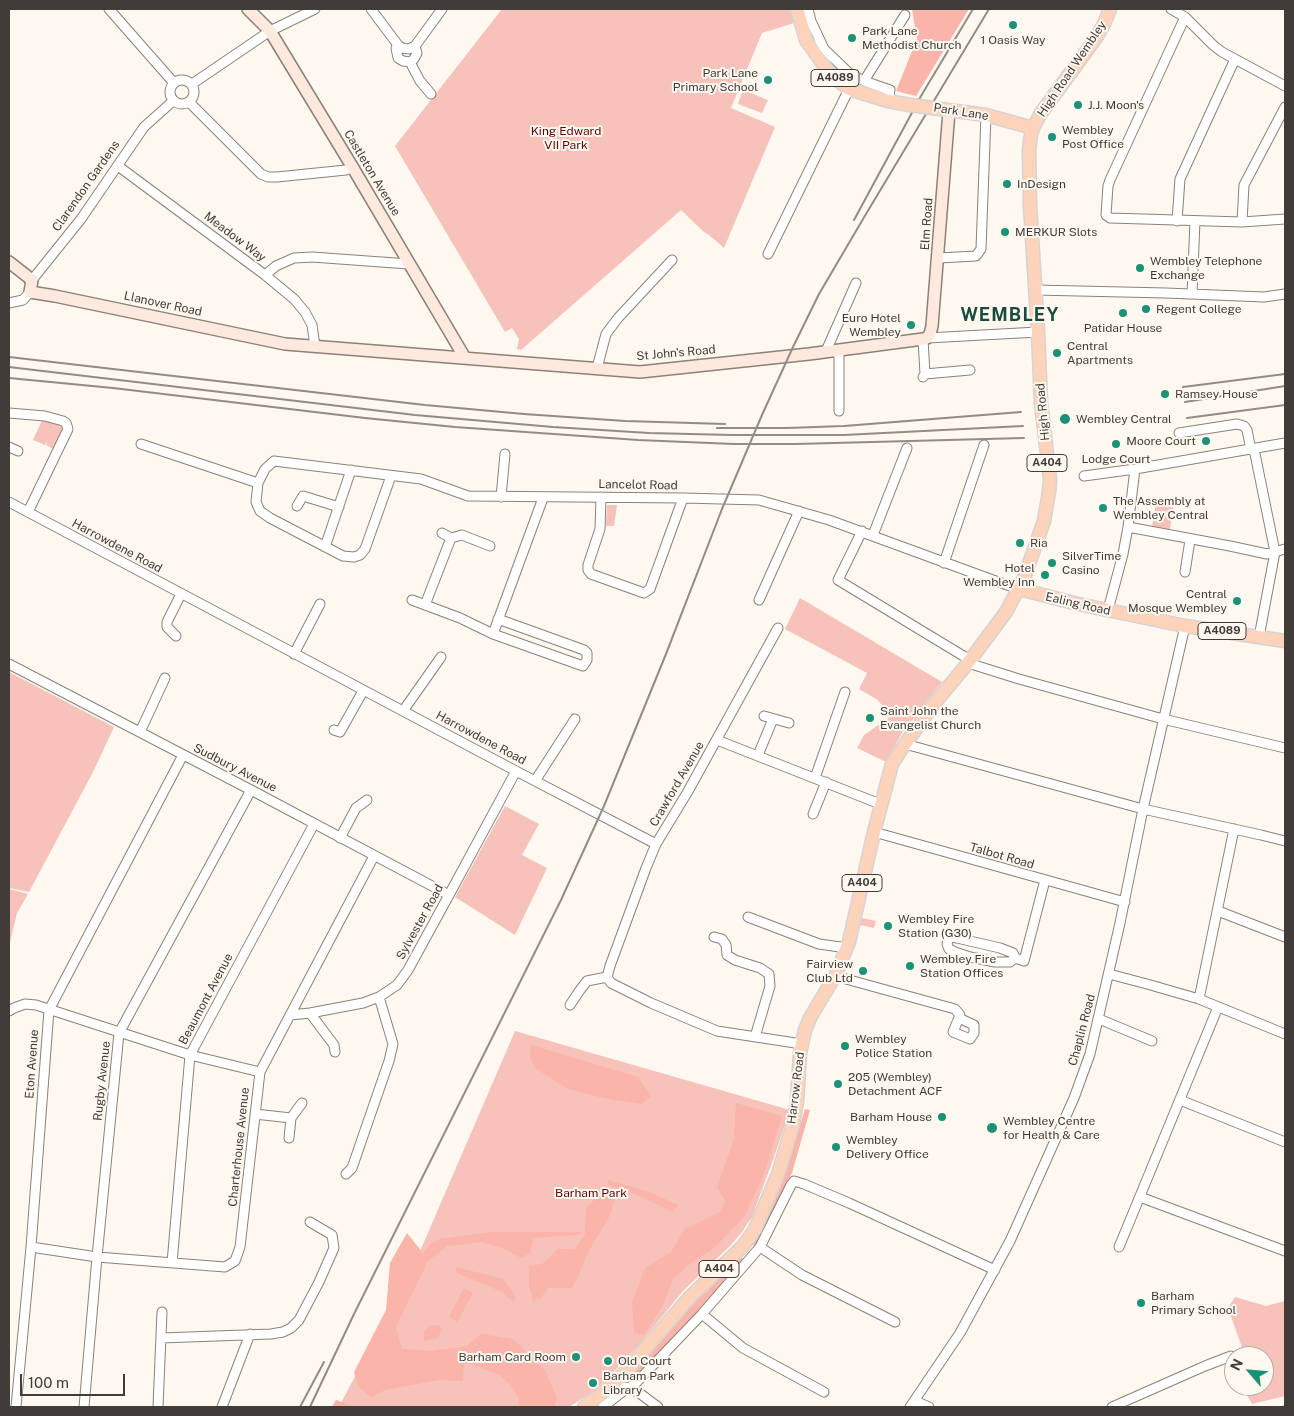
<!DOCTYPE html>
<style>
body{margin:0}
#map{position:relative;width:1294px;height:1416px;overflow:hidden;background:#fef8f1;font-family:"Public Sans",sans-serif}
canvas{display:block}
.frame{position:absolute;inset:0;border:10px solid #403c38;pointer-events:none}
.north{position:absolute;left:1224px;top:1346px;width:50px;height:50px;box-sizing:border-box;background:#fef8f1;border:1px solid #b2ada7;border-radius:50%;rotate:297deg;font-size:14px;font-weight:700;line-height:20px;text-align:center;color:#403c38}
.north::after{content:'';display:block;margin:auto;width:18px;height:22px;background:#1b9175;clip-path:polygon(50% 0,100% 100%,50% 72%,0 100%)}
.scale{position:absolute;left:20px;top:1374px;width:105px;height:22px;box-sizing:border-box;border:2px solid #403c38;border-top:0;padding-left:6px;font-size:15px;line-height:18px;white-space:nowrap;color:#403c38;-webkit-text-stroke:4px #fef8f1;paint-order:stroke}
</style>
<div id="map">
<canvas width="1294" height="1416"></canvas>
<div class="frame"></div>
<div class="north">N</div>
<div class="scale">100 m</div>
</div>
<script>
const c = document.querySelector('canvas').getContext('2d');
c.lineJoin = 'round';
function fillPath(path, color) {
  c.fillStyle = color;
  c.fill(path, 'evenodd');
}
function poly(rows) {
  const path = new Path2D();
  for (const r of rows) {
    if (r.length === 3) {
      path.moveTo(r[0] + r[2], r[1]);
      path.arc(r[0], r[1], r[2], 0, 2 * Math.PI);
      continue;
    }
    path.moveTo(r[0], r[1]);
    for (let i = 2; i < r.length; i += 2) path.lineTo(r[i], r[i + 1]);
  }
  return path;
}
function stroke(path, color, width, dash) {
  c.strokeStyle = color;
  c.lineWidth = width;
  c.lineCap = dash ? 'butt' : 'round';
  c.setLineDash(dash || []);
  c.stroke(path);
}
function label(font, color, halo, rows, align = 'center') {
  c.font = font + ' "Public Sans",sans-serif';
  c.lineWidth = 4;
  c.setLineDash([]);
  c.textBaseline = 'middle';
  c.strokeStyle = halo;
  c.fillStyle = color;
  for (const [text, x, y, turn = 0] of rows) {
    c.save();
    c.translate(x, y);
    c.rotate((+turn || 0) * Math.PI / 180);
    c.textAlign = isNaN(turn) ? turn : align;
    if (halo) c.strokeText(text, 0, 0);
    c.fillText(text, 0, 0);
    c.restore();
  }
}
fillPath(poly([
 [502,9,790,9,794,23,762,33,731,108,775,127,724,248,709,235,704,232,681,210,521,350,517,349,519,339,512,328,505,332,395,146],
 [743,90,768,100,762,113,738,104],
 [43,418,60,422,66,430,55,450,46,445,48,440,45,445,33,440],
 [1174,500,1170,530,1152,527,1156,503],
 [607,505,617,505,614,526,606,526],
 [800,598,942,682,902,733,886,762,857,748,864,735,890,717,878,700,859,689,867,673,785,629],
 [9,672,114,727,93,772,29,892,9,888],
 [505,806,539,824,522,855,547,868,515,935,455,897],
 [9,889,28,894,17,913,9,947],
 [862,918,876,921,874,928,860,925],
 [515,1031,790,1110,773,1160,752,1217,742,1232,731,1245,683,1291,639,1345,615,1370,593,1392,569,1407,339,1407,421,1249],
 [1235,1297,1266,1306,1285,1301,1285,1396,1252,1404,1242,1386,1264,1386,1264,1356,1245,1356,1228,1308]
]), '#f6c2ba');
fillPath(poly([
 [912,9,969,9,916,96,896,91,917,39],
 [531,1045,638,1077,651,1096,641,1104,603,1098,568,1089,535,1068,530,1057],
 [736,1103,782,1116,763,1177,744,1217,715,1247,691,1263,674,1277,663,1305,644,1335,634,1332,632,1302,645,1268,671,1252,685,1229,720,1212,726,1201,717,1188,734,1139],
 [805,1109,810,1110,792,1173,774,1212,755,1247,752,1244,764,1224,783,1179],
 [608,1180,652,1193,678,1205,673,1212,637,1195,608,1185],
 [599,1195,615,1199,609,1217,586,1256,578,1277,572,1288,548,1288,540,1299,533,1300,529,1285,529,1266,542,1264,558,1249,575,1249,585,1234,586,1208],
 [491,1232,582,1232,577,1235,533,1238,530,1253,521,1258,502,1248,482,1242,447,1246,428,1261,396,1327,402,1349,432,1351,467,1346,481,1334,513,1339,545,1370,557,1399,554,1407,518,1407,519,1399,511,1385,499,1375,469,1363,464,1364,463,1381,439,1380,385,1390,371,1397,358,1386,354,1372,386,1310,390,1263,407,1233,423,1253,431,1244,440,1239],
 [741,1257,744,1259,696,1315,629,1384,625,1382,700,1295],
 [456,1267,503,1279,516,1296,513,1301,500,1291,457,1273],
 [464,1288,473,1293,457,1322,449,1317],
 [438,1325,443,1329,437,1338,424,1341,424,1331,429,1326],
 [336,1400,351,1405,353,1407,332,1407]
]), '#fab4a9');
const street = poly([
 [109,9,174,83],
 [371,9,398,45,402,48,409,49,415,46,442,9],
 [808,9,811,21,824,49,849,73,864,81,890,90,888,101],
 [1171,9,1185,17,1213,45,1222,52,1285,86],
 [1185,17,1110,180,1108,186,1106,215,1110,218,1242,222,1285,219],
 [398,45,396,48,398,58,403,61,410,62],
 [410,62,420,81,431,94],
 [410,62,414,59,417,53,415,46],
 [182,92,12],
 [864,81,905,15],
 [192,84,270,31,315,9],
 [189,102,261,174,268,177,277,177,346,170,353,168],
 [118,166,265,275,294,299,305,312,312,325,315,346],
 [1177,221,1180,179,1235,59],
 [1242,222,1244,185,1285,107],
 [768,254,849,89],
 [938,258,976,256,981,249,986,115],
 [265,275,276,266,294,258,312,257,409,264],
 [32,280,81,219,144,127,173,101],
 [1035,290,1166,293,1264,297,1285,294],
 [1192,294,1195,221],
 [9,303,23,300,30,292],
 [927,338,1038,332],
 [923,339,925,374,923,377],
 [839,350,839,411],
 [826,351,856,283],
 [597,368,606,334,618,318,672,260],
 [925,374,970,370],
 [9,413,45,416,63,421,66,423,68,429,28,512],
 [1179,433,1237,424,1244,426,1247,430,1251,450],
 [141,444,258,483],
 [9,447,18,451],
 [1254,449,1275,552,1259,637],
 [391,476,365,549,360,555,354,557,343,556,270,518,260,511,256,502,258,483,265,469,274,461,421,479,468,496,683,498,759,500,829,520,990,579,1019,589],
 [1084,476,1135,469,1285,443],
 [501,497,505,454],
 [601,497,600,529,588,565,588,570,591,574,644,593,650,589,683,498],
 [9,502,516,771,656,844],
 [297,506,303,496,339,507],
 [1128,527,1230,546,1267,554,1285,549],
 [862,531,838,580,970,660],
 [442,533,451,538,462,535,490,546],
 [873,535,907,448],
 [325,547,351,470],
 [944,563,984,445],
 [1185,572,1190,540],
 [412,600,460,618,493,634,583,666,587,660,587,653,584,650,498,619],
 [759,600,799,511],
 [425,605,451,538],
 [1108,610,1123,554,1128,527,1135,469],
 [493,634,543,498],
 [176,636,167,627,167,622,181,594],
 [294,654,320,604],
 [968,663,1019,679,1163,719,1285,748],
 [9,664,251,790,449,895],
 [403,711,441,657],
 [764,716,789,723],
 [334,730,340,732,363,691],
 [140,732,165,678],
 [717,740,880,804],
 [905,744,1143,809,1261,835,1285,841],
 [758,755,773,719],
 [815,778,845,692],
 [535,781,575,719],
 [813,814,826,782],
 [874,832,1125,902],
 [340,838,356,808,367,800],
 [1218,911,1285,937],
 [748,917,819,944,847,948],
 [714,937,722,939,726,945,727,955,735,960,760,968,769,974,770,986,755,1037],
 [1015,958,1010,962,995,962,970,957,955,952,949,949,947,944,948,939,951,937,957,938,1000,948,1013,953,1015,958,1024,961,1045,880],
 [1109,974,1147,984,1199,999,1285,1034],
 [835,976,955,1009,960,1015,953,1032,970,1039,974,1033,974,1025,959,1018],
 [607,977,610,966,646,868,656,844,687,793,778,628],
 [607,977,611,983,651,1003,717,1031,802,1044],
 [1199,999,1234,829],
 [570,1005,580,990,587,981,607,977],
 [9,1011,14,1008,25,1004,36,1005,190,1055,260,1072],
 [310,1013,334,1045,335,1052],
 [290,1015,310,1013,363,1003,379,997,397,985,408,970,449,895,516,771],
 [1099,1019,1152,1041],
 [1180,1100,1285,1142],
 [255,1114,291,1118],
 [289,1138,291,1118,302,1103],
 [346,1174,352,1168,389,1061,393,1044,379,997],
 [1140,1197,1285,1251],
 [31,1247,97,1257,225,1267,235,1261,240,1247,260,1072,374,856],
 [760,1247,802,1275,895,1322],
 [1119,1247,1218,1007],
 [172,1263,190,1055,314,824],
 [702,1314,743,1348,824,1392],
 [161,1338,271,1334,283,1332,291,1328,299,1320,319,1282,334,1248,332,1235,310,1222],
 [625,1387,638,1392,658,1407],
 [915,1401,929,1407],
 [16,1407,31,1247,49,1010,183,755],
 [84,1407,97,1257,119,1033,251,790],
 [158,1407,162,1312],
 [222,1407,250,1334],
 [603,1407,622,1392,635,1384,702,1314,760,1247,791,1185,794,1181,804,1184,849,1203,995,1270],
 [910,1407,960,1333,1010,1241,1074,1098,1090,1054,1120,923,1143,809,1185,626],
 [1112,1407,1205,1366,1231,1356]
]);
const secondary = poly([
 [248,9,270,31,353,168,465,358],
 [9,262,32,280,30,292,55,296,285,344,640,372,809,354,923,339,927,338,930,334,932,326,949,111]
]);
const primary = poly([
 [797,9,806,40,828,71,837,80,849,89,888,101,910,105],
 [940,109,986,115,1033,128],
 [1019,589,1078,604,1185,626,1285,641],
 [584,1407,598,1397,625,1372,690,1297,743,1246,755,1229,778,1174,793,1124,797,1102,800,1053,805,1030,810,1018,835,976,849,942,874,832,892,764,905,744,934,704,968,663,1006,612,1024,578,1044,521,1049,492,1050,480,1041,403,1038,332,1030,206,1029,149,1031,135,1033,128,1041,113,1096,38,1104,24,1110,9]
]);
stroke(street, '#8b8278', 11);
stroke(secondary, '#8b8278', 14);
stroke(primary, '#d5d4d3', 15);
stroke(street, '#fff', 9);
stroke(secondary, '#fee9de', 11);
stroke(primary, '#fed3bc', 12);
stroke(poly([
 [854,220,921,96,973,9],
 [9,357,425,405,524,414,625,421,725,424],
 [9,367,415,415,553,427,649,433,732,435,844,435,1023,426],
 [9,378,113,388,365,418,455,427,638,440,734,444,796,444,1024,438],
 [1183,387,1285,374],
 [1185,402,1285,386],
 [1187,418,1285,405],
 [717,428,787,428,844,426,1021,412],
 [300,1407,324,1362],
 [310,1407,354,1314,561,900,604,806,666,654,722,509,762,415,793,347,819,294,866,214,989,9],
 [1283,1407,1285,1406]
]), '#918c87', 2);
const primaryBridge = poly([
 [910,105,940,109]
]);
stroke(primaryBridge, '#d5d4d3', 15, []);
stroke(primaryBridge, '#fed3bc', 12);
for (const [x, y, r, color] of [
 [1013,25,5,"#1b9175"],
 [852,38,5,"#1b9175"],
 [768,80,5,"#1b9175"],
 [1078,105,5,"#1b9175"],
 [1052,137,5,"#1b9175"],
 [1007,184,5,"#1b9175"],
 [1005,232,5,"#1b9175"],
 [1140,268,5,"#1b9175"],
 [1146,309,5,"#1b9175"],
 [1123,313,5,"#1b9175"],
 [911,325,5,"#1b9175"],
 [1057,353,5,"#1b9175"],
 [1165,394,5,"#1b9175"],
 [1065,419,6,"#1b9175"],
 [1206,441,5,"#1b9175"],
 [1116,444,5,"#1b9175"],
 [1103,508,5,"#1b9175"],
 [1020,543,5,"#1b9175"],
 [1052,563,5,"#1b9175"],
 [1045,575,5,"#1b9175"],
 [1237,601,5,"#1b9175"],
 [870,718,5,"#1b9175"],
 [888,926,5,"#1b9175"],
 [910,966,5,"#1b9175"],
 [863,971,5,"#1b9175"],
 [845,1046,5,"#1b9175"],
 [838,1084,5,"#1b9175"],
 [942,1117,5,"#1b9175"],
 [992,1128,6,"#1b9175"],
 [836,1147,5,"#1b9175"],
 [1141,1303,5,"#1b9175"],
 [576,1357,5,"#1b9175"],
 [608,1361,5,"#1b9175"],
 [593,1383,5,"#1b9175"]
]) {
  const dot = new Path2D();
  dot.arc(x, y, r, 0, 2 * Math.PI);
  c.fillStyle = color;
  c.fill(dot);
  stroke(dot, '#fef8f1', 2);
}
for (const [x, y, w] of [
 [835,78,48],
 [1047,463,40],
 [1222,631,48],
 [862,883,40],
 [719,1269,40]
]) {
  const box = new Path2D();
  box.roundRect(x - w / 2, y - 8.5, w, 17, 4);
  c.fillStyle = '#fef8f1';
  c.fill(box);
  stroke(box, '#403c38', 1);
}
label('bold 11px', '#403c38', null, [
 ["A4089",835,78],
 ["A404",1047,463],
 ["A4089",1222,631],
 ["A404",862,883],
 ["A404",719,1269]
]);
label('12px', '#403c38', '#fef8f1', [
 ["Park Lane",862,31],
 ["Methodist Church",862,45],
 ["1 Oasis Way",1013,40,"center"],
 ["Park Lane",758,73,"right"],
 ["Primary School",758,87,"right"],
 ["J.J. Moon's",1088,105],
 ["Wembley",1062,130],
 ["Post Office",1062,144],
 ["InDesign",1017,184],
 ["MERKUR Slots",1015,232],
 ["Wembley Telephone",1150,261],
 ["Exchange",1150,275],
 ["Regent College",1156,309],
 ["Euro Hotel",901,318,"right"],
 ["Wembley",901,332,"right"],
 ["Patidar House",1123,328,"center"],
 ["Central",1067,346],
 ["Apartments",1067,360],
 ["Ramsey House",1175,394],
 ["Wembley Central",1076,419],
 ["Moore Court",1196,441,"right"],
 ["Lodge Court",1116,459,"center"],
 ["The Assembly at",1113,501],
 ["Wembley Central",1113,515],
 ["Ria",1030,543],
 ["SilverTime",1062,556],
 ["Casino",1062,570],
 ["Hotel",1035,568,"right"],
 ["Wembley Inn",1035,582,"right"],
 ["Central",1227,594,"right"],
 ["Mosque Wembley",1227,608,"right"],
 ["Saint John the",880,711],
 ["Evangelist Church",880,725],
 ["Wembley Fire",898,919],
 ["Station (G30)",898,933],
 ["Wembley Fire",920,959],
 ["Station Offices",920,973],
 ["Fairview",853,964,"right"],
 ["Club Ltd",853,978,"right"],
 ["Wembley",855,1039],
 ["Police Station",855,1053],
 ["205 (Wembley)",848,1077],
 ["Detachment ACF",848,1091],
 ["Barham House",932,1117,"right"],
 ["Wembley Centre",1003,1121],
 ["for Health & Care",1003,1135],
 ["Wembley",846,1140],
 ["Delivery Office",846,1154],
 ["Barham",1151,1296],
 ["Primary School",1151,1310],
 ["Barham Card Room",566,1357,"right"],
 ["Old Court",618,1361],
 ["Barham Park",603,1376],
 ["Library",603,1390]
], 'left');
label('12px', '#403c38', '#fef8f1', [
 ["High Road Wembley",1072,69,-56],
 ["Park Lane",961,112,9],
 ["Castleton Avenue",372,173,59],
 ["Clarendon Gardens",86,186,-55],
 ["Elm Road",927,224,-86],
 ["Meadow Way",235,237,37],
 ["Llanover Road",163,304,12],
 ["St John's Road",676,353,-5],
 ["High Road",1043,412,-95],
 ["Lancelot Road",638,485,1],
 ["Harrowdene Road",117,546,28],
 ["Ealing Road",1078,604,13],
 ["Harrowdene Road",481,738,28],
 ["Sudbury Avenue",235,768,27],
 ["Crawford Avenue",677,784,-60],
 ["Talbot Road",1002,856,16],
 ["Sylvester Road",420,922,-61],
 ["Beaumont Avenue",206,999,-62],
 ["Chaplin Road",1082,1030,-75],
 ["Eton Avenue",32,1064,-86],
 ["Rugby Avenue",102,1081,-84],
 ["Harrow Road",796,1088,-83],
 ["Charterhouse Avenue",239,1147,-84]
]);
label('12px', '#590605', '#fef8f1', [
 ["King Edward",566,131],
 ["VII Park",566,145],
 ["Barham Park",591,1193]
]);
c.letterSpacing = '1px';
label('bold 18px', '#184b3d', '#fef8f1', [
 ["WEMBLEY",1010,315]
]);
c.letterSpacing = '0px';
</script>
